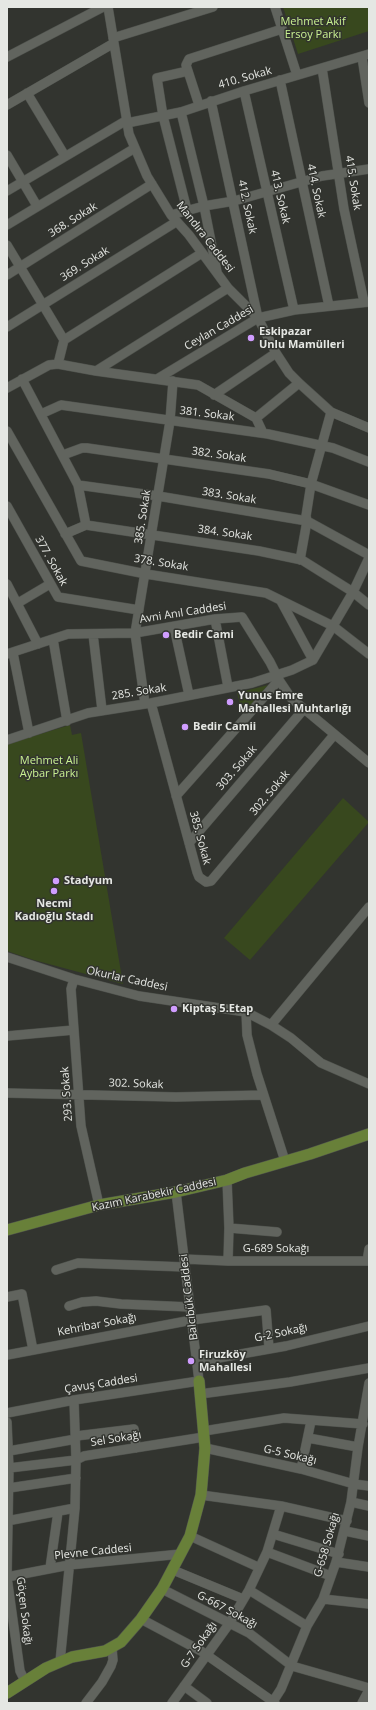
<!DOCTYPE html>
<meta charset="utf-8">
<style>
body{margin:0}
#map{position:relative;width:376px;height:1710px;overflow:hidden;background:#32342f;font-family:"Open Sans",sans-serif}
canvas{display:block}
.frame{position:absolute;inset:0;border:8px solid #e5e7e3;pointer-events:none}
</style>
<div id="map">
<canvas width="376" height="1710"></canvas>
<div class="frame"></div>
</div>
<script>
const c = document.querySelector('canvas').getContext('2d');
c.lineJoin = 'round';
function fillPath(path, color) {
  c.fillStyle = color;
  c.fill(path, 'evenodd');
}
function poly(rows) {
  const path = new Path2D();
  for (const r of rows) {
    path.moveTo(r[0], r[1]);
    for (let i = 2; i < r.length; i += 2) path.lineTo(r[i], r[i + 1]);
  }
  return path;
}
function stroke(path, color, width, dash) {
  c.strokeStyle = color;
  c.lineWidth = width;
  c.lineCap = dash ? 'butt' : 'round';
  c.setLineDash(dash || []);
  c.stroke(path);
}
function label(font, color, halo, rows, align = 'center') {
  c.font = font + ' "Open Sans",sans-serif';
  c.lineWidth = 3;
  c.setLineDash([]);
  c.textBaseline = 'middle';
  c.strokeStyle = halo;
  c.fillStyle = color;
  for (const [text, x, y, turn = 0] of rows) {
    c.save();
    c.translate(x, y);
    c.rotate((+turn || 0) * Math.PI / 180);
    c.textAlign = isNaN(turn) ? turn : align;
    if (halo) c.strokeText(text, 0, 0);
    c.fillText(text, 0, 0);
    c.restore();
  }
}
fillPath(poly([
 [283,7,369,7,369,31,298,54],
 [268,685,243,714,237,693],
 [70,725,72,735,81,733,123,984,34,960,7,951,7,744],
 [343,798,369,822,250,960,224,938]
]), '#38481e');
const minor = poly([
 [108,7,129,134,147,176,171,215,189,235,228,288,258,318,276,353,289,373,299,383,331,412,369,428],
 [275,7,297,75],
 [113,38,213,7],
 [7,57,103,7],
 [362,57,369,103],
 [322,68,344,209,364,302],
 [280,80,329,306],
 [244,91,294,310],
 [27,93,65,156],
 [211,101,258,318],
 [7,105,114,43],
 [199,105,186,65,189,59,282,29],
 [181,112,204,206,217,272],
 [127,123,181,112,244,91,369,54],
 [7,155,37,206],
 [7,191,127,120],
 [187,210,163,116,157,78,188,71],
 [171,215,204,206,234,201,322,176,369,169],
 [7,225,135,148],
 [7,245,64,340,58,364],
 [7,275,152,184],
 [7,327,176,222],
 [64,340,202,253],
 [96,371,228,288],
 [22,379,78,485,86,525],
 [157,379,258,318,294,310,369,302],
 [7,388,49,365,58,364,96,371,198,385,256,418,263,433],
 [214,395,276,353],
 [41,414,61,405,268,434,333,448,369,462],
 [256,418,299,383],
 [7,431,81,561,146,574,266,593,333,626,369,654],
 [63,455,82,448,87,448,269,474,311,484,369,505],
 [78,485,158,496,307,521,369,555],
 [7,506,58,597,139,610],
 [65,534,86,525,259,551,302,560,353,592,369,605],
 [300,560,307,521,306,516,311,484,331,412],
 [7,584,38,644],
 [281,601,313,660],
 [18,603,50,584],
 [215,619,228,687],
 [174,627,189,695],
 [93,634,102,710],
 [53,639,67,721],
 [13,653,29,733],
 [7,654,68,634,135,633,215,619,242,617,270,662,279,680,291,698,369,763],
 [151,703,197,872,199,877,206,882,211,881,334,735],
 [145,704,135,633,170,421,173,381],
 [7,740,88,713,151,703,252,683,292,670,313,660,353,592,369,558],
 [176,796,279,680],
 [189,843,304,709],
 [7,957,74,979,139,996,246,1012,271,1025,291,1038,321,1063,369,1084],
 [74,979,71,989,81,1126,99,1205],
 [246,1012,247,1035,257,1074,285,1161],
 [271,1025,369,907],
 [7,1036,74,1030],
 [7,1093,176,1097,263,1095],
 [227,1180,229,1228,228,1261],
 [229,1228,277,1232],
 [184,1259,228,1261,369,1261],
 [367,1261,369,1249],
 [56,1270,78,1263,185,1267],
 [7,1297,22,1294,33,1350],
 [69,1306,82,1302,96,1301,121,1304,190,1307],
 [7,1355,192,1320,266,1310,269,1348],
 [196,1362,286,1346,369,1326],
 [200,1394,290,1382,369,1368],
 [7,1413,74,1400,199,1381,176,1192],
 [7,1422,9,1468,7,1577,20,1671,25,1681],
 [204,1431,284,1418,363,1424],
 [76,1436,134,1429,136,1448],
 [308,1438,358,1447],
 [205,1448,301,1469,354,1484,369,1486],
 [9,1451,76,1439],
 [9,1468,76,1460,84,1456,204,1437],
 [301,1469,311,1421],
 [9,1488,76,1478],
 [201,1495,281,1506,347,1521],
 [351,1502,369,1506],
 [7,1521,75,1508],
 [345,1531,369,1536],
 [273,1534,339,1554],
 [190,1536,258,1567],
 [267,1552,331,1576],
 [336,1562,369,1567],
 [50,1568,58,1512],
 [173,1570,243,1599],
 [7,1577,69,1565,181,1554],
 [162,1589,249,1633,292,1666,369,1688],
 [249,1590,307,1626],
 [323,1599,369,1604],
 [141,1619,201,1651,275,1703],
 [60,1662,75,1508,76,1460,74,1400],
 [184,1686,207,1703],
 [86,1703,102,1682,111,1666,113,1660,112,1648],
 [172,1703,229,1624,249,1590,267,1552,281,1506],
 [272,1703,281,1689,307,1626,323,1599,336,1562,351,1502,358,1447,369,1383],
 [362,1703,369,1690]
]);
const major = poly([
 [7,1230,99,1205,176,1192,227,1180,245,1173,310,1154,369,1134],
 [7,1693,46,1668,60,1662,72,1657,105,1651,121,1642,141,1619,162,1589,190,1536,201,1495,205,1448,199,1381]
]);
stroke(minor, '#4e514c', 10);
stroke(major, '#4e514c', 12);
stroke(minor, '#61645e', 9);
stroke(major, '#688039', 11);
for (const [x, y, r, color] of [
 [251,338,4,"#d09dff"],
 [166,635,4,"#d09dff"],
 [230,702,4,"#d09dff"],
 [185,727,4,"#d09dff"],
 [56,881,4,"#d09dff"],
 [54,891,4,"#d09dff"],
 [174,1009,4,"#d09dff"],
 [191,1361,4,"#d09dff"]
]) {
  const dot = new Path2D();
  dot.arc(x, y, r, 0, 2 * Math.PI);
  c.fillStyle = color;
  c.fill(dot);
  stroke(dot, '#32342f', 1.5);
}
label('11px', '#c9f191', '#32342f', [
 ["Mehmet Akif",313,22],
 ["Ersoy Parkı",313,35],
 ["Mehmet Ali",49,761],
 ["Aybar Parkı",49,774]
]);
label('11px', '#e5e7e3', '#32342f', [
 ["410. Sokak",245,78,-16],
 ["415. Sokak",353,183,81],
 ["414. Sokak",316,191,78],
 ["413. Sokak",280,197,77],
 ["412. Sokak",247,207,78],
 ["368. Sokak",73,220,-32],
 ["Mandıra Caddesi",205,237,52],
 ["369. Sokak",85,264,-32],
 ["Ceylan Caddesi",219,328,-30],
 ["381. Sokak",207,414,7],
 ["382. Sokak",219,455,8],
 ["383. Sokak",229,496,9],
 ["385. Sokak",143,517,-81],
 ["384. Sokak",225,533,8],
 ["377. Sokak",51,561,61],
 ["378. Sokak",161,563,9],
 ["Avni Anıl Caddesi",183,613,-9],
 ["285. Sokak",139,692,-9],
 ["303. Sokak",237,768,-49],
 ["302. Sokak",270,793,-50],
 ["385. Sokak",200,838,75],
 ["Okurlar Caddesi",127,979,12],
 ["302. Sokak",136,1084,2],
 ["293. Sokak",67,1094,-94],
 ["Kazım Karabekir Caddesi",154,1195,-12],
 ["G-689 Sokağı",276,1249],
 ["Balcıbük Caddesi",189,1297,-97],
 ["Kehribar Sokağı",97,1325,-11],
 ["G-2 Sokağı",281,1333,-12],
 ["Çavuş Caddesi",101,1384,-9],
 ["Sel Sokağı",116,1439,-9],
 ["G-5 Sokağı",290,1455,13],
 ["G-658 Sokağı",327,1545,-74],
 ["Plevne Caddesi",93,1552,-6],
 ["G-667 Sokağı",227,1610,28],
 ["Göçen Sokağı",24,1611,83],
 ["G-7 Sokağı",199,1645,-55]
]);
label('bold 11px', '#e5e7e3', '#32342f', [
 ["Eskipazar",259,332],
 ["Unlu Mamülleri",259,345],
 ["Bedir Cami",174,635],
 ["Yunus Emre",238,696],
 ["Mahallesi Muhtarlığı",238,709],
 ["Bedir Camii",193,727],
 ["Stadyum",64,881],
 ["Necmi",54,904,"center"],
 ["Kadıoğlu Stadı",54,917,"center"],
 ["Kiptaş 5.Etap",182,1009],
 ["Firuzköy",199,1355],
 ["Mahallesi",199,1368]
], 'left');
</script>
